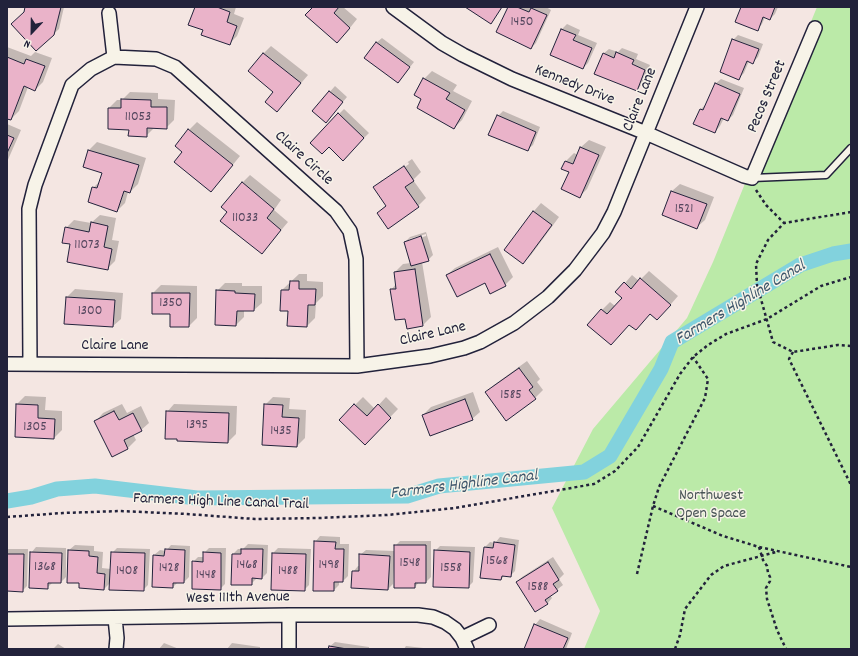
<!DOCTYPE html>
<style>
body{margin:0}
#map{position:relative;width:858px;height:656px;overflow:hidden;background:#f4e6e2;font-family:Dekko,sans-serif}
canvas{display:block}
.frame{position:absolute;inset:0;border:8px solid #22223b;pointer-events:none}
.north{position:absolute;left:12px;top:12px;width:40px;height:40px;-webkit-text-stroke:3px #f7f3e8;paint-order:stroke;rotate:202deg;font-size:11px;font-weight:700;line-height:16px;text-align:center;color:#22223b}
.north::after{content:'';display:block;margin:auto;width:14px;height:18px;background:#22223b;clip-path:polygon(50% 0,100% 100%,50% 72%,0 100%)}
</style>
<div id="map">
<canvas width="858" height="656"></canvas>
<div class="frame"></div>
<div class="north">N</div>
</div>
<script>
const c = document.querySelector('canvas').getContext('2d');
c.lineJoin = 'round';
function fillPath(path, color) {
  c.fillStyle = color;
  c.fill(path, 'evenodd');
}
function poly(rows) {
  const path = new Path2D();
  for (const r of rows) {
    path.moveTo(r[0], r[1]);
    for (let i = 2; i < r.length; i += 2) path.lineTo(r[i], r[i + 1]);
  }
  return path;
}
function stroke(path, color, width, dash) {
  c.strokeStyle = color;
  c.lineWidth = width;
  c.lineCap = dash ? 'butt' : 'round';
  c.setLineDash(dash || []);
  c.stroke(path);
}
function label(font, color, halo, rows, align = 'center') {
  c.font = font + ' Dekko,sans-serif';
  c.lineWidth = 3;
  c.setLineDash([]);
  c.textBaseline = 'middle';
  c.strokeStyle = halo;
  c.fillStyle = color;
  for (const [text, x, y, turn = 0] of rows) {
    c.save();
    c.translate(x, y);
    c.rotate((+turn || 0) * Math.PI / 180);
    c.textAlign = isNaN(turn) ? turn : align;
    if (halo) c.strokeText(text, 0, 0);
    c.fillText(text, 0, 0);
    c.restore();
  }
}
fillPath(poly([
 [817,7,851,7,851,649,584,649,600,611,552,508,593,429,687,318,713,262]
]), '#bbeaa8');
fillPath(poly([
 [27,7,64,7,59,29,36,50,25,12],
 [196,7,236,7,234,14,244,18,237,36,229,44,204,30],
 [314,7,343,7,357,19,345,34],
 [509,7,546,7,551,10,536,43,531,48],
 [742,7,778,7,775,14,770,19,765,17,762,24,757,30],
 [567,24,580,30,578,35,597,43,588,63,583,68,551,54,562,29],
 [738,35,763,44,758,57,753,62,749,61,744,73,739,78,733,40],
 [382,38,414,62,398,82,376,43],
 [271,46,308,75,284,103,274,92,263,54],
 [7,47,31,56,35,52,52,58,43,82,35,90,28,87,19,111,11,119,7,118],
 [622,48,638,54,636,59,650,65,642,84,637,90,603,54,609,49,618,52],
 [432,71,457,85,453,91,472,101,462,120,454,128,423,99,424,79],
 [721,79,744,88,733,115,728,120,724,118,720,126,715,132,700,110,706,104,715,84],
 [335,86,347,97,331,116,313,111],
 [130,92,158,93,158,99,175,100,174,120,166,128,154,128,146,136,130,129,109,108,117,100,122,100],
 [344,109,369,133,343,159,329,146,311,142],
 [503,111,540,127,533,145,527,150,498,116],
 [197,122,240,156,218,183,189,130],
 [7,124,21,130,7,162],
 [589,140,606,147,587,189,580,196,570,172,563,169,566,161,574,153,578,155,581,147],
 [97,142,146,158,138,184,130,192,128,192,125,203,117,211,93,188,100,181,103,172,84,166,89,150],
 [412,159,421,172,413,180,426,198,418,206,378,213,386,205,375,187,382,180],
 [408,162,409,164,382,183,382,180],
 [250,175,281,200,274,210,288,222,262,253,228,212,242,183],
 [680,184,714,197,705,220,697,227,663,214,672,191],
 [541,203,559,217,531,255,523,263,505,250,534,211],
 [100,215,116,218,112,240,119,241,115,261,107,269,72,243,66,228,74,220,91,223],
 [426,232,433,255,428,260,422,262,431,317,423,325,406,318,391,290,396,284,395,272,403,264,411,263,405,242,410,237],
 [426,234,426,236,409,241,409,239],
 [498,247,513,277,505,285,447,275,455,268],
 [649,271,678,296,665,311,650,313,629,324,588,324,610,302,615,306,623,298,625,283,632,275,639,281],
 [299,274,307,274,307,281,323,282,323,296,316,303,315,318,307,326,288,325,289,310,282,290],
 [225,283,242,283,242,286,262,286,262,303,254,310,244,310,244,317,236,325,217,291],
 [161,285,197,286,197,318,189,326,171,313,153,293],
 [75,289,123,293,121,319,113,326,65,323,67,297],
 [527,361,540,379,537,382,543,390,535,398,506,419,487,393,494,385],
 [473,392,480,412,472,419,423,415,431,407],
 [25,396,46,397,45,410,62,411,62,430,54,438,17,404],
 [273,397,290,398,289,409,306,410,305,438,297,446,265,405],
 [363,397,375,409,386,397,398,409,365,443,340,420],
 [122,404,127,413,141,406,149,423,141,430,133,434,136,440,128,448,112,455,96,421,103,413],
 [174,404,237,406,236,434,228,442,167,412],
 [320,536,340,537,340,544,349,544,348,576,343,581,339,581,339,585,334,590,315,542],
 [500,537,519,540,515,571,510,576,505,575,501,579,481,577,485,547,490,542,495,543],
 [400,541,431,541,431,577,426,582,419,582,415,587,395,566,394,566,393,584,388,589,353,572,358,566,360,566,360,555,366,550,395,551,395,546],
 [248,544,268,545,267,573,262,578,256,577,256,579,251,584,233,554,238,549,243,549],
 [75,545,94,546,94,551,103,552,102,568,111,569,112,553,117,548,150,549,148,585,143,590,111,582,104,589,80,582,69,550],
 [171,545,190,546,189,577,184,582,178,582,173,587,154,555,160,550,166,551],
 [440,546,475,547,473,582,468,587,435,551],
 [36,547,66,548,66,577,61,582,52,583,47,588,31,553],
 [209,548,226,548,225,584,220,589,193,562,198,557,204,557,204,553],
 [278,548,311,549,309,585,304,590,273,553],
 [7,549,28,549,27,586,22,591,7,590],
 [553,557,564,574,559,579,563,585,550,595,552,598,547,604,517,582,522,577],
 [540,619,572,633,566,649,525,649,535,625],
 [335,642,369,647,369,649,329,649,329,647],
 [164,643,179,649,159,649],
 [232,643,260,647,260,649,227,649],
 [58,644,66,649,54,648],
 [406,646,432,649,404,649]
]), '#0003');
stroke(poly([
 [7,501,31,497,57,489,95,486,197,498,407,496,439,486,584,472,610,456,661,369,672,342,800,265,833,254,851,251]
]), '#82d2dd', 15);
const building = poly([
 [25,7,61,7,54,35,36,51,11,24,24,12,25,7],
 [195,7,217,7,230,12,227,22,237,26,230,45,201,35,203,30,188,25,195,7],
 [313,7,339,7,334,13,350,28,337,43,305,15,313,7],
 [465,7,502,7,491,24,465,7],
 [508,7,517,7,529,12,531,8,547,15,531,49,496,32,508,7],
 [741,7,775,7,770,20,763,17,758,31,735,22,741,7],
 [561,29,576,35,573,40,592,48,583,69,550,55,561,29],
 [732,39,759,49,753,64,747,61,739,80,720,72,732,39],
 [376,42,410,67,398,83,364,58,376,42],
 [616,52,634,60,632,64,645,70,637,91,594,74,603,53,614,58,616,52],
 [263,53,301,83,277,112,265,102,273,92,248,71,263,53],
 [7,57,24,64,26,59,45,66,35,91,24,86,11,120,7,119,7,57],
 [423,78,450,93,446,99,465,110,454,129,417,108,421,99,414,95,423,78],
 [715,83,740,94,728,121,721,118,715,133,693,124,700,109,703,110,715,83],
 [329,91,343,102,326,123,312,111,329,91],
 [121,99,151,100,151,107,167,107,167,129,147,128,147,137,128,136,129,130,108,129,108,108,121,108,121,99],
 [338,113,364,138,343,161,329,147,322,154,310,143,338,113],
 [497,115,536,132,528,151,488,135,497,115],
 [188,129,233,165,211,192,174,162,182,152,175,146,188,129],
 [7,135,14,138,7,153,7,135],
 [580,147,599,155,580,198,561,189,569,172,561,169,565,161,573,164,580,147],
 [88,150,139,165,130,193,124,191,117,212,88,202,92,187,97,188,102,173,83,167,88,150],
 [404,166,414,181,405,187,419,207,388,229,377,213,386,206,373,187,404,166],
 [242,182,274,209,267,218,281,230,262,254,220,221,227,212,221,207,242,182],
 [671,191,707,204,697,229,662,215,671,191],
 [533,211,552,225,523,264,504,250,533,211],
 [91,222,108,226,104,247,112,249,108,270,67,262,70,244,62,243,65,227,89,232,91,222],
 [421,236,429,261,411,266,404,242,421,236],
 [490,254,506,286,490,294,485,283,457,297,446,275,490,254],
 [415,269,423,326,407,329,405,319,395,320,390,289,396,289,394,272,415,269],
 [640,278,671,305,657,320,650,314,636,330,629,325,611,345,587,325,601,309,607,314,622,298,615,292,624,282,631,289,640,278],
 [290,281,299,281,299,289,316,289,315,305,308,305,307,327,287,326,288,311,280,311,281,290,289,290,290,281],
 [216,290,235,291,235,293,255,294,254,311,237,311,236,326,215,325,216,290],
 [152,293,190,293,189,327,170,327,170,314,152,314,152,293],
 [66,297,115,300,113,327,64,324,66,297],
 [519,368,533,387,529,390,536,399,506,421,485,392,519,368],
 [465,399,473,420,430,436,422,415,465,399],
 [16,404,38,405,38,418,55,419,54,439,15,437,16,404],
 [264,404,283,405,282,417,299,418,297,447,262,445,264,404],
 [354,404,367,416,378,404,391,418,365,445,339,420,354,404],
 [114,411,119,420,133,413,142,431,124,440,128,449,112,457,94,421,114,411],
 [166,411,229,413,228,443,177,441,177,439,165,439,166,411],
 [314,541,336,542,335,549,344,549,343,582,334,582,334,591,313,591,314,541],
 [494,542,515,545,511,577,502,576,501,580,480,578,484,547,493,548,494,542],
 [394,545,426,545,426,583,415,583,415,588,394,588,394,545],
 [165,549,185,550,184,583,173,583,173,588,152,587,153,555,164,556,165,549],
 [241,549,263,549,262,579,252,578,252,585,231,585,232,554,241,554,241,549],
 [68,550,89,551,89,556,98,557,97,573,105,574,104,590,79,588,79,583,67,583,68,550],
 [434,550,470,552,469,588,433,587,434,550],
 [30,552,62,553,61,583,48,583,48,589,29,588,30,552],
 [111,552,145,553,144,591,109,590,111,552],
 [203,552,221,553,221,590,192,589,192,561,203,562,203,552],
 [272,553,306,554,305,591,271,590,272,553],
 [7,554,24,554,23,592,7,591,7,554],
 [359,554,390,556,388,590,351,588,352,571,359,571,359,554],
 [548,562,559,580,553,584,558,591,545,600,548,604,535,612,516,582,548,562],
 [534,624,568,638,563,649,524,649,534,624],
 [329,646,347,649,328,649,329,646]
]);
fillPath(building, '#eab3c9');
stroke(building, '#22223b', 1);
const lane = poly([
 [752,178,826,175,851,148]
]);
const street = poly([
 [393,7,442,43,463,55,512,79,646,133,744,176,752,178,815,28],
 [109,13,114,57],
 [7,364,357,366,430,356,464,348,480,342,514,323,548,297,575,270,603,233,614,212,697,7],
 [30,364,29,209,35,185,72,85,91,69,114,57,156,59,175,67,336,211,350,231,356,259,357,366],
 [115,618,117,638,116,649],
 [7,619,289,615,418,615,433,617,445,622,455,629,462,638,467,649],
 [462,638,489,625],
 [289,649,289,615]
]);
stroke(lane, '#22223b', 9);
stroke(street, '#22223b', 16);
stroke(poly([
 [756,190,766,205,784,223],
 [851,212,784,223,768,240,756,264,757,285,773,342,793,352,838,345,851,346],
 [793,352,789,359,851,485],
 [653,506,723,536,759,547,851,567],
 [7,517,63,513,120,511,187,514,255,519,319,518,387,515,455,508,594,484,615,471,638,447,680,374,693,357,708,345,726,334,767,319,821,286,851,277],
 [759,547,763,560,767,566,768,573,770,577,770,581,766,588,767,599,777,630,786,649],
 [637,574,653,506,659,487,705,398,708,379,693,357],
 [675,649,680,635,685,609,711,575,724,566,776,552]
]), '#22223b', 2.5, [3, 3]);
stroke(lane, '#f7f3e8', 6);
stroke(street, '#f7f3e8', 13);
label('14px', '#54465e', null, [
 ["1450",522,23],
 ["11053",138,118],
 ["1521",684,210],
 ["11033",245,219],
 ["11073",87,246],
 ["1350",171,304],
 ["1300",90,312],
 ["1585",511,396],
 ["1395",197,426],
 ["1305",35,428],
 ["1435",281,432],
 ["1568",497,562],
 ["1548",410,564],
 ["1468",247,566],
 ["1498",329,566],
 ["1368",45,568],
 ["1428",169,569],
 ["1558",451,569],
 ["1408",127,572],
 ["1488",288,572],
 ["1448",206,576],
 ["1588",538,588]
]);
label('16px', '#22223b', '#f7f3e8', [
 ["Kennedy Drive",574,86,22],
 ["Pecos Street",768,97,-67],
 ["Claire Lane",641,100,-68],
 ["Claire Circle",303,159,42],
 ["Claire Lane",433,335,-13],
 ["Claire Lane",115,347],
 ["Farmers High Line Canal Trail",221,503,2],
 ["West 111th Avenue",238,599,-1]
]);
label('16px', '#485456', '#f7f3e8', [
 ["Northwest",711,497],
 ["Open Space",711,515]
]);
label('italic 17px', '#3f576c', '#f7f3e8', [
 ["Farmers Highline Canal",741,304,-31],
 ["Farmers Highline Canal",464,486,-7]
]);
</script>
